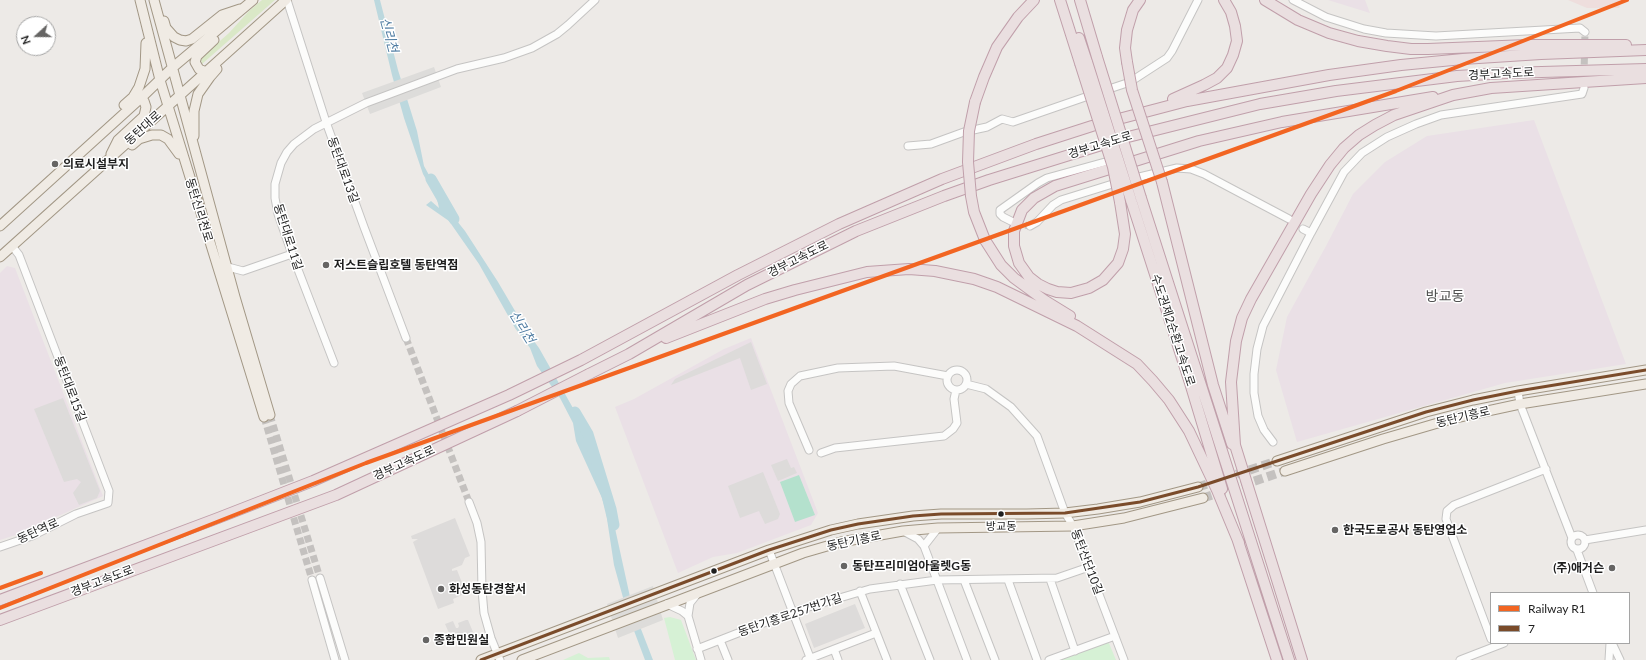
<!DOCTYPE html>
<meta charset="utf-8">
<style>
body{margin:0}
#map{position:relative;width:1646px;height:660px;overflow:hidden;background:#edeae7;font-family:Lato,sans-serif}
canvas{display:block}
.legend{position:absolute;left:1490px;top:592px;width:140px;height:52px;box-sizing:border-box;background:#fff;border:1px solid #a5a5a5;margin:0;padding:5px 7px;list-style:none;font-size:12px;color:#1e1e1e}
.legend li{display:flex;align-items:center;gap:8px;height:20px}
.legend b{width:20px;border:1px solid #a5a5a5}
.north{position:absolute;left:16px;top:16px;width:40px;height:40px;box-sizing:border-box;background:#fff;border:1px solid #a5a5a5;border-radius:50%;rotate:249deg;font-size:11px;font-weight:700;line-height:16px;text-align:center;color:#1e1e1e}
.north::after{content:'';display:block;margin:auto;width:14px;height:18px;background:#666564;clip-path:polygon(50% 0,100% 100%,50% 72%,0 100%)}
</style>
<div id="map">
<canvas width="1646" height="660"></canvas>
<ul class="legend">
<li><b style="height:5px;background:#f26522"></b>Railway R1</li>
<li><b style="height:5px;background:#7a4b2a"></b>7</li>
</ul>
<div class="north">N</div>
</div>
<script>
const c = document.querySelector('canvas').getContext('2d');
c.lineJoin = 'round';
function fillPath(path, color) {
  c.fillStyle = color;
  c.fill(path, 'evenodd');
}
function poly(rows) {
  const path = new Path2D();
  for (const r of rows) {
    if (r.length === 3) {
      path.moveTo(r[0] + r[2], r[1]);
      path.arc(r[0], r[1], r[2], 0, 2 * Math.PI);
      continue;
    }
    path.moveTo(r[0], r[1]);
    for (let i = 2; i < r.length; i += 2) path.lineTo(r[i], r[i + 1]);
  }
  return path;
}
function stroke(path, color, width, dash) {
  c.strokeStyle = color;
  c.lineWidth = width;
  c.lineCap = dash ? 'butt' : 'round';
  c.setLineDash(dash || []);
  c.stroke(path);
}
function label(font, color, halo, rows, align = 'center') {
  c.font = font + ' Lato,"Noto Sans KR",sans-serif';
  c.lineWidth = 3;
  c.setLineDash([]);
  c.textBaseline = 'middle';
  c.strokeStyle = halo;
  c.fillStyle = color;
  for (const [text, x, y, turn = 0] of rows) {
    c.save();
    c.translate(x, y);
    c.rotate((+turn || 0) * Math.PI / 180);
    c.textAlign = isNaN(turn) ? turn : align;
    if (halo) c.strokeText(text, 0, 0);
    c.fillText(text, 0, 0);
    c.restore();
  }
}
fillPath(poly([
 [1568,0,1623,0,1619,8,1587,8]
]), '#eededd');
fillPath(poly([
 [1328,0,1365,0,1370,13],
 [1534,120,1626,364,1505,383,1297,442,1276,370,1287,317,1326,246,1353,194,1385,162,1427,136],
 [7,266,15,268,103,496,56,517,35,529,0,540,0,273],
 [751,338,818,513,811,525,737,553,713,557,678,573,615,407,634,399,724,349]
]), '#eae0e6');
fillPath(poly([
 [262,0,275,0,202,64,201,60,203,56,229,33,249,11]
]), '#dae8c7');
fillPath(poly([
 [670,617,681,620,696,660,675,660,664,618],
 [1108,641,1116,660,1058,660],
 [579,653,588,658,609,657,610,660,563,660]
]), '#d6f1d5');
fillPath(poly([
 [799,475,815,515,795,522,780,482]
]), '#b4e1cd');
fillPath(poly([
 [751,342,767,384,751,390,740,358,671,385,675,379],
 [63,398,100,491,97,498,79,505,73,493,81,482,77,479,64,482,34,409],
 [787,459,791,468,794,467,797,473,778,481,771,465],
 [763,472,780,514,778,519,765,524,759,511,740,518,728,486],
 [455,518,470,556,465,558,462,565,452,569,452,571,457,570,466,593,453,599,454,603,438,609,413,542,418,539,412,539,411,536],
 [855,604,865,628,814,648,805,624],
 [466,620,468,620,473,632,456,639,453,632,449,633,445,624,453,621,456,628,458,628,459,626,458,623]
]), '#dddbda');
fillPath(poly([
 [374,0,380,0,398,70,417,131,424,166,449,211,465,231,498,282,528,333,539,348,582,424,591,444,611,510,632,606,653,660,645,660,627,612,614,565,607,519,602,498,576,441,573,423,560,398,537,366,530,348,515,328,479,264,449,221,426,205,431,201,439,208,437,199,423,174,404,118,392,75]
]), '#bcd8de');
fillPath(poly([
 [434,67,441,87,370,114,362,93],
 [653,586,663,620,618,638,607,604]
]), '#dddcda');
stroke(poly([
 [431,179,454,219],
 [575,412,588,434,611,509,614,525]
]), '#bcd8de', 11);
stroke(poly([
 [1584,75,1585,32],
 [1015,223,1030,226],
 [406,338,469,502],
 [270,415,320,578],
 [264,417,312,580]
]), '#c4c1bf', 7, [7, 3.5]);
stroke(poly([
 [1198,487,1277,461],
 [1203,498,1285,471]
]), '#c4c1bf', 9, [9, 4.5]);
const minor = poly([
 [287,0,326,122,364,227,406,338],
 [1293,0,1326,17,1364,29,1386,33,1436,36,1580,28,1585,32],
 [1103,91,1130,82,1167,58,1172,51,1198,0],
 [908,146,931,144,964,132,987,127,1002,119,1013,122,1094,94],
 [1131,179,1177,168,1191,169,1204,174,1289,219],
 [1015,223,1003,217,1000,214,1000,210,1038,183,1047,178,1105,162],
 [1030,226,1037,222,1053,205,1061,200,1119,182],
 [1303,229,1311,233,1344,172,1362,153,1387,137,1416,124,1441,115,1582,94,1584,88],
 [228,267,243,271,292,254],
 [334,363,292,254,278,214,275,198,275,184,281,163,287,152,294,144,314,129,366,103,457,69,504,58,532,48,557,34,568,25,595,0],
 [957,380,10],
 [966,384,986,389,1011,407,1037,436,1065,513,1073,526,1124,660],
 [1518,391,1520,404,1572,538],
 [1273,442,1264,430,1258,416,1254,393,1254,374,1257,349,1263,326,1311,233],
 [809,450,789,403,788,391,791,384,800,376,838,368,894,366,948,376],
 [821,453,835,448,944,436,953,429,957,423,954,399,956,390],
 [469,502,477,523,481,542,482,590,484,613,491,638,500,660],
 [903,531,918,539,924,546,938,528],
 [1578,542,7],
 [1585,540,1646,530],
 [924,546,967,660],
 [0,547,32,536,76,514,108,503,109,491,19,255,12,246],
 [769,550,811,660],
 [1577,550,1593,593],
 [320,578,345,660],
 [1050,579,1075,651],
 [312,580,335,660],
 [964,580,995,660],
 [1008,580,1037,660],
 [900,584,930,660],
 [860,591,887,660],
 [667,604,682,611,688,616,690,603,698,593],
 [688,616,701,660],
 [1491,639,1446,519,1447,511,1454,505,1546,469],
 [720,640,728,660],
 [1612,643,1620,660],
 [697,649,792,612,870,589,937,580,1057,578,1089,567],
 [834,649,838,660],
 [806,660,876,633],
 [1049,660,1115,636],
 [1460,660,1504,643],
 [1609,660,1610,643]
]);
const major = poly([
 [140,0,160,80,264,417],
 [154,0,235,297,270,415],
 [164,21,166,28,174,37,180,40,186,41,192,39,222,15,240,9],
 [206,72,199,69,195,62,197,56,214,40],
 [124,105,133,97,139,87,145,69,146,43],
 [194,136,194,111,198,94,210,77,217,69],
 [132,145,139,139,152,135,161,135,168,139,179,154],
 [111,154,118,140,144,116,146,107,144,101,140,99],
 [0,226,140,99,172,68,253,0],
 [0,257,286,0],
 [1277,461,1426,412,1473,400,1518,391,1646,370],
 [1285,471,1383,439,1455,418,1520,404,1646,384],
 [481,660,769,550,831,530,858,524,913,516,941,514,1027,514,1065,513,1098,509,1140,502,1198,487],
 [522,660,803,553,841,542,903,531,938,528,1073,526,1124,518,1203,498]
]);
const highway = poly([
 [1060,0,1080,63],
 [1080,0,1097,57],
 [1265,0,1298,20,1329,33,1358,41,1387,46,1411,49,1428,49,1527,45,1626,45],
 [1079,38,1087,62],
 [1127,62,1125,48,1127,30,1133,10,1140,0],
 [1173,99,1204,85,1217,78,1227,68,1233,55,1237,41,1235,26,1231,12,1224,0],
 [975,102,984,77,997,47,1018,17,1034,0],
 [1162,182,1213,385,1232,444],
 [1141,198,1289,660],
 [1131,200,1190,383,1222,489],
 [1120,202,1125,234,1123,249,1118,263,1103,280,1089,288,1071,293,1057,292,1048,289,1038,284,1029,277,1019,263,1014,246,1014,231,1022,210,1034,198,1055,186,1199,141,1282,122,1433,97],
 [985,240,1001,265,1014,278,1044,300,1070,316],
 [666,338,765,299,795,290,867,272,909,269,935,271,974,279,997,287,1077,326,1137,364,1153,381,1169,400,1189,431,1217,490,1239,543],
 [589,374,629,354,747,285,856,231,944,196,989,180,1124,138,1260,104,1336,91,1457,76,1507,73,1646,69],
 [1237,538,1277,660],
 [0,600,218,518,313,481,509,395,581,360,738,275,839,224,942,179,1036,144,1092,126,1187,101,1329,75,1401,65,1463,59,1541,54,1646,50],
 [0,620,336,495,517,411],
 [1302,660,1235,445,1231,382,1236,341,1242,318,1251,299,1311,194,1330,165,1344,148,1359,135,1375,125,1394,115,1453,95,1491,88,1646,78]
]);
stroke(minor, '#c5c4c3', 9);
stroke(major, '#a29785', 11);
stroke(highway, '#c09faa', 12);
stroke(minor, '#fcfcfb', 7);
stroke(major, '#f0ebe4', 9);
stroke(highway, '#eadfe0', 10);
const highwayBridge = poly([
 [1097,57,1141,198],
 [1087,62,1131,200],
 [1127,62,1132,90,1162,182],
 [1080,63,1113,167,1120,202],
 [975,102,969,131,968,162,971,196,974,212,985,240],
 [517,411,589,374]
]);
stroke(highwayBridge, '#c09faa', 12, []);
stroke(highwayBridge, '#eadfe0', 10);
stroke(poly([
 [481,660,769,550,831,530,858,524,913,516,941,514,1065,513,1140,502,1198,487,1426,412,1473,400,1518,391,1646,370]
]), '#7a4b2a', 3);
stroke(poly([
 [0,588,41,573],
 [0,608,366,463,1396,91,1627,0]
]), '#f26522', 4);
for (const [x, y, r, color] of [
 [55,164,4,"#666564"],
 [326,265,4,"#666564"],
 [1001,514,3.5,"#1e1e1e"],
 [1335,530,4,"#666564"],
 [844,566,4,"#666564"],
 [1612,568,4,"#666564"],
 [714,571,3.5,"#1e1e1e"],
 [441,589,4,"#666564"],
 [426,640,4,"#666564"]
]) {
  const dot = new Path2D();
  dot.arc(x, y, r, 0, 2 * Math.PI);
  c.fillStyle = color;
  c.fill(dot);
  stroke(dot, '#fff', 1.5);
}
label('11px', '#1e1e1e', '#fff', [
 ["방교동",1001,526]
]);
label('12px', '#1e1e1e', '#fff', [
 ["경부고속도로",1501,74,-3],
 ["동탄대로",143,128,-42],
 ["경부고속도로",1100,145,-17],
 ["동탄대로13길",343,170,70],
 ["동탄신리천로",199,210,73],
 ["동탄대로11길",288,237,72],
 ["경부고속도로",798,259,-27],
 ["수도권제2순환고속도로",1173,330,72],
 ["동탄대로15길",70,389,69],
 ["동탄기흥로",1463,417,-13],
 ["경부고속도로",404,463,-25],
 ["동탄역로",38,531,-24],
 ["동탄기흥로",854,541,-12],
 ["동탄산단10길",1087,562,69],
 ["경부고속도로",102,581,-21],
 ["동탄기흥로257번가길",790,615,-19]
]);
label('bold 12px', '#1e1e1e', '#fff', [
 ["의료시설부지",63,164],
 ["저스트슬립호텔 동탄역점",334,265],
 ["한국도로공사 동탄영업소",1343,530],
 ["동탄프리미엄아울렛G동",852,566],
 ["(주)애거슨",1604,568,"right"],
 ["화성동탄경찰서",449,589],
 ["종합민원실",434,640]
], 'left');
label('italic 13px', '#4c7aa1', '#fff', [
 ["신리천",389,35,75],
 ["신리천",522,327,58]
]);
label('14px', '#515151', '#fff', [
 ["방교동",1445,296]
]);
</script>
